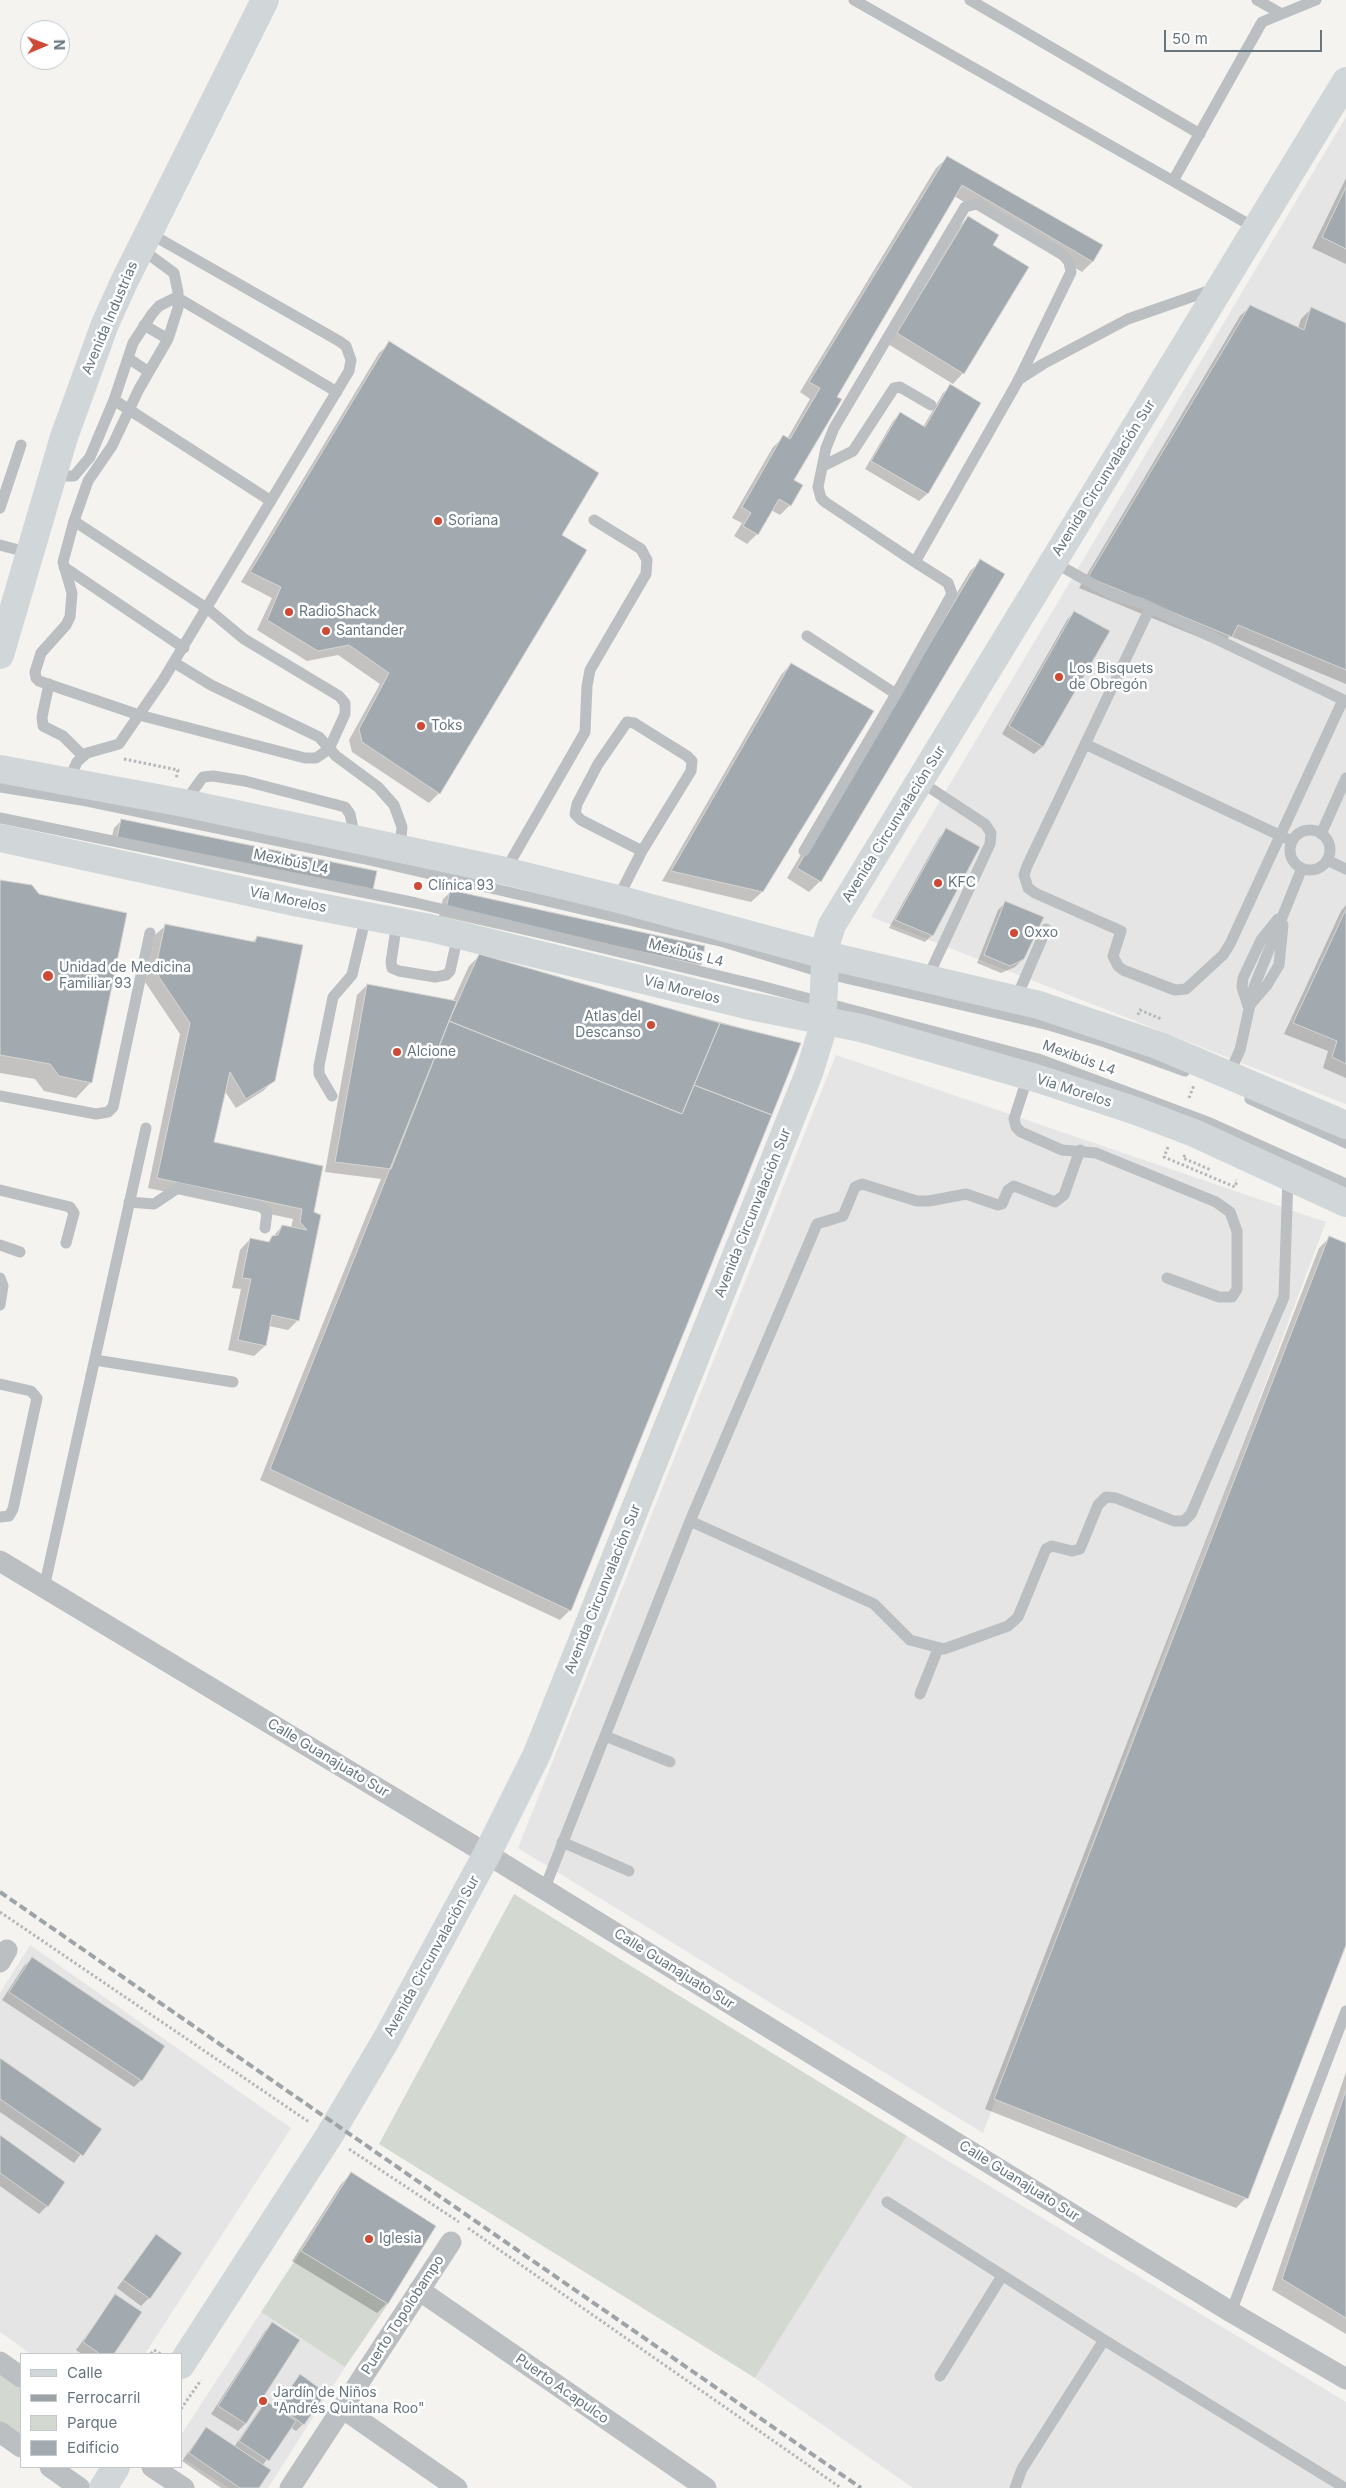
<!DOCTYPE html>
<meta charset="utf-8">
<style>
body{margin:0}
#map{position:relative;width:1346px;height:2488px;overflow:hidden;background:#f4f3f0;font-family:Inter,sans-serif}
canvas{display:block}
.legend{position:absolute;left:20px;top:2353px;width:162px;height:115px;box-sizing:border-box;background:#fff;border:1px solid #c2c8cb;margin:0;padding:6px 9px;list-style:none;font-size:15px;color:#66757e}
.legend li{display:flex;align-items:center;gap:10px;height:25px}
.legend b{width:25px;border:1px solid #c2c8cb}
.north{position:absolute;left:20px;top:20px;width:50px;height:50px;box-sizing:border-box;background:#fff;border:1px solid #c2c8cb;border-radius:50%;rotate:89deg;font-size:14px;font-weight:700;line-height:20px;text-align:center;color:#66757e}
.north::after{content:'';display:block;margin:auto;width:18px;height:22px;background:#ce4a35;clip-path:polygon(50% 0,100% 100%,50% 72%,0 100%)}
.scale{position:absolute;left:1164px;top:30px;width:158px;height:22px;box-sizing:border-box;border:2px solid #66757e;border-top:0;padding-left:6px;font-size:15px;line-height:18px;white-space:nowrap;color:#66757e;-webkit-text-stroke:4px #fff;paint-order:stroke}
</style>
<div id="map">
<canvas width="1346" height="2488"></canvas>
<ul class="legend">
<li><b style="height:6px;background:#d1d6d9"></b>Calle</li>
<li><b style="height:6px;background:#9da3a7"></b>Ferrocarril</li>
<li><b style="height:14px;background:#d3d8d0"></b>Parque</li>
<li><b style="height:14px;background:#a3aaaf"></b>Edificio</li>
</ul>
<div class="north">N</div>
<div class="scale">50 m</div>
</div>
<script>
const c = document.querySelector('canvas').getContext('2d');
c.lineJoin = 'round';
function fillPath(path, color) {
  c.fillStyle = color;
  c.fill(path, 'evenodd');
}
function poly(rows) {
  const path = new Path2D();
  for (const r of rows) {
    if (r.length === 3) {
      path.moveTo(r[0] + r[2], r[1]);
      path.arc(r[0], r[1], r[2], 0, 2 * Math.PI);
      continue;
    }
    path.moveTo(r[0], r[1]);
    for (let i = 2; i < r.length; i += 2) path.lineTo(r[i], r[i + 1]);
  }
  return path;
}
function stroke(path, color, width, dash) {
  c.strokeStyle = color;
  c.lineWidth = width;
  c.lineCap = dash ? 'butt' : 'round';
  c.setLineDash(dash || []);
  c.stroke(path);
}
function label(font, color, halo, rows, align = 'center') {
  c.font = font + ' Inter,sans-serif';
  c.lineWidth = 5;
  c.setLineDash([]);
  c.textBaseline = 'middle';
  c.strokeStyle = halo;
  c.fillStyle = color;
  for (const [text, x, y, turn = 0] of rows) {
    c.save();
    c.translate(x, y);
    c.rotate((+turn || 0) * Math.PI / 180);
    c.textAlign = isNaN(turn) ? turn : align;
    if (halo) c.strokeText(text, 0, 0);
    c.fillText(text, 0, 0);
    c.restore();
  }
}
fillPath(poly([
 [1346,117,1346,1104,871,917],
 [836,1055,1326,1222,983,2133,518,1848],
 [30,1945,291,2128,145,2354,31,2354,0,2332,0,1993],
 [907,2136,1346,2402,1346,2488,913,2488,755,2378],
 [261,2312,345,2367,268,2488,229,2488,181,2457,181,2435]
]), '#e4e5e4');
fillPath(poly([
 [514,1894,907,2136,755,2378,379,2144],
 [301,2251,388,2304,345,2367,261,2312],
 [0,2372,21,2387,21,2443,0,2428]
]), '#d3d8d0');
fillPath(poly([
 [947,158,1101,245,1092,262,1082,272,954,196,836,398,793,481,790,505,780,515,771,510,757,534,747,544,734,536,742,523,732,518,773,447,784,437,787,439,810,399,800,392,936,168],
 [1346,178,1346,264,1312,248],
 [968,217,991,246,963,373,953,384,888,344,958,228],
 [1251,306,1298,328,1301,319,1311,309,1346,325,1346,684,1230,636,1220,646,1079,588,1240,316],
 [390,343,439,793,429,803,352,752,349,740,380,684,338,655,307,661,257,630,272,598,241,582,379,353],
 [951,386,980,403,927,494,919,501,865,469,893,421,900,414,923,427,943,393],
 [981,561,1003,574,820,881,809,892,787,878,970,571],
 [1074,612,1108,631,1042,747,1034,754,1002,734,1067,620],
 [791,664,762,892,751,902,662,881,781,675],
 [121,821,376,872,110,845,114,828],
 [946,830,932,935,925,942,889,928,939,838],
 [0,881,91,1082,76,1098,44,1091,35,1079,0,1073],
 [451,892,700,965,692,972,439,916,443,899],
 [1005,903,1023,959,1015,967,1001,973,977,963,998,910],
 [1346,905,1346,1078,1323,1068,1328,1051,1284,1034,1341,911],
 [166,925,251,943,257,938,274,1080,263,1091,236,1108,224,1090,213,1143,312,1213,298,1320,288,1330,269,1326,265,1346,254,1356,228,1350,241,1289,232,1288,240,1250,250,1239,268,1243,282,1226,291,1228,293,1219,148,1188,180,1034,145,982,155,935],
 [479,956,800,1044,570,1610,560,1620,260,1480,381,1179,325,1172,357,995,367,985,453,1001,469,966],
 [1329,1238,1346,1244,1346,1942,1246,2198,1236,2208,985,2109,1319,1248],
 [32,1959,141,2080,134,2087,2,2000,24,1966],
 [0,2060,100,2129,74,2163,0,2112],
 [1346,2072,1346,2334,1272,2290],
 [0,2137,47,2206,39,2214,0,2186],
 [351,2174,387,2303,377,2313,292,2261,341,2184],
 [156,2236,149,2298,141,2306,117,2288],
 [116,2296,140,2313,112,2354,82,2354,76,2350],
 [273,2323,245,2424,238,2431,211,2414,265,2331],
 [300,2376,303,2424,296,2431,290,2427,262,2466,257,2488,221,2488,182,2461,206,2428,234,2447,259,2410,266,2403,275,2409]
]), '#0003');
const building = poly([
 [947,156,1103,245,1093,262,962,185,837,397,842,399,794,480,803,485,791,506,779,499,758,535,743,526,751,513,742,507,783,435,790,439,820,388,809,382,947,156],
 [1346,187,1346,249,1322,237,1346,187],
 [968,216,999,235,993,245,1029,267,964,374,897,333,968,216],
 [1250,305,1304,330,1311,307,1346,323,1346,670,1238,625,1232,637,1088,577,1250,305],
 [389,341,599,473,562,535,587,550,440,794,362,742,359,729,389,673,349,645,318,651,267,620,281,587,250,572,389,341],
 [950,384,981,403,928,494,871,461,900,412,925,427,950,384],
 [980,559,1005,574,821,882,797,868,980,559],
 [1074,611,1110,631,1043,747,1009,726,1074,611],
 [791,663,874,711,763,892,671,871,791,663],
 [121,819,377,871,373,890,117,838,121,819],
 [946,828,980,847,933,936,895,920,946,828],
 [0,880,32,885,39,894,127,913,92,1083,59,1076,50,1064,0,1055,0,880],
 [450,890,705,946,701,965,446,909,450,890],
 [1005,901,1044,917,1024,959,1010,966,984,955,1005,901],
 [1346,909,1346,1064,1332,1057,1337,1041,1293,1023,1346,909],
 [165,924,255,942,257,936,303,945,275,1081,246,1099,230,1072,214,1142,323,1166,314,1212,321,1215,299,1321,272,1315,266,1346,238,1340,251,1279,242,1278,250,1238,269,1242,272,1236,278,1235,282,1225,307,1230,300,1222,302,1209,157,1178,190,1023,155,971,165,924],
 [479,954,720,1023,682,1114,449,1021,479,954],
 [367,984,457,1001,391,1169,335,1162,367,984],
 [449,1021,682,1114,694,1085,772,1115,571,1611,270,1469,449,1021],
 [720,1023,801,1043,772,1115,694,1085,720,1023],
 [1329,1236,1346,1243,1346,1945,1248,2199,994,2099,1329,1236],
 [32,1957,165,2046,142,2081,9,1992,32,1957],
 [0,2058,102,2129,83,2156,0,2099,0,2058],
 [1346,2090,1346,2318,1282,2279,1346,2090],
 [0,2135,65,2182,48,2207,0,2173,0,2135],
 [351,2172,436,2226,388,2304,301,2251,351,2172],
 [156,2234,182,2253,150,2299,123,2280,156,2234],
 [115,2294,142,2312,114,2354,100,2354,83,2342,115,2294],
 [272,2322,300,2340,246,2424,218,2406,272,2322],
 [300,2374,326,2393,304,2425,278,2406,300,2374],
 [266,2401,296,2421,269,2461,239,2441,266,2401],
 [206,2427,271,2470,259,2488,240,2488,189,2453,206,2427]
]);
fillPath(building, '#a3aaaf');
stroke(building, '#d5d5d3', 1);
stroke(poly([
 [124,759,178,770,176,779],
 [1138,1015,1140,1010,1161,1019],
 [1189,1098,1194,1085],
 [1168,1147,1164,1157,1235,1187,1237,1181,1236,1180],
 [1185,1155,1183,1158,1211,1170],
 [0,1912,309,2122],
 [349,2149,459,2222],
 [468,2228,841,2488],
 [151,2354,154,2350,161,2354],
 [181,2409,201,2380]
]), '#b5b8ba', 3, [2.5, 2.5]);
stroke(poly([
 [854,0,1173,181,1262,22,1316,0],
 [970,0,1200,134],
 [1257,0,1280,13],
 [1173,181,1257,229],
 [144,325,168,339],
 [128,358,149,372],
 [1018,380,1043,364,1128,319,1214,289],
 [114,400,271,501],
 [823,466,853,451,894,388,900,387,931,405],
 [53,476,74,476,90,457,114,400,133,343,152,314,159,306,173,299,178,298,337,392],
 [0,508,21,445],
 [74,521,208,609,244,639,339,696,345,703,345,714,329,749,316,758,305,758,139,715,39,681,36,678,35,672,41,653,66,625,70,617,72,593,63,562,74,521,88,481,112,446,139,389,168,339,178,308,178,292,174,273,140,248],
 [0,545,30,553],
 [1053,562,1113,595,1141,603,1346,701],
 [64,567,184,648],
 [1150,608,1027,866,1024,875,1028,888,1035,893,1121,931,1113,956,1118,966,1123,970,1175,990,1186,989,1223,955,1230,944,1343,700],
 [807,636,896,694],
 [175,663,211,685,319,737,336,756,378,787,394,805,402,827,400,848],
 [49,684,42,717,43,726,63,736,83,756],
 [627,722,634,723,687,756,692,761,691,771,642,851,581,820,575,814,577,804,598,764,627,722],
 [1085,744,1292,841],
 [68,782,77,762,87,753,119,744,163,680,349,371,351,360,346,346,339,341,149,233],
 [921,782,985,824,991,833,990,844,927,979],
 [0,787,87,801,361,858,724,942,824,973,1049,1025,1105,1042,1185,1071],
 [184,803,203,777,213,776,245,781,345,807,350,814,355,838],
 [0,818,416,903,757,985,1038,1059,1210,1123,1346,1184],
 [1310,850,20],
 [1321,834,1346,778],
 [804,851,896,694,952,594,948,583,915,562,825,502,821,498,818,487,826,448,834,428,965,207,977,204,1063,255,1069,262,1071,272,1018,381,915,562],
 [1327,860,1346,869],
 [505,871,585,732,587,686,590,670,646,574,647,560,641,549,594,520],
 [618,898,642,851],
 [397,922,391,962,392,968,399,971,435,977,446,975,450,971,458,935],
 [1016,999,1046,929],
 [1248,1006,1242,987,1243,978,1261,940,1278,919],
 [1249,1006,1267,985,1279,965,1283,925],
 [1229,1074,1240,1050,1254,987,1302,868],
 [1028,1076,1014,1119,1016,1127,1021,1132,1062,1150,1096,1153,1216,1202,1230,1212,1237,1231,1237,1289,1232,1297,1219,1297,1167,1278],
 [0,1096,96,1114,108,1112,113,1107,150,933],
 [332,1096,319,1074,319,1066,333,997,352,975,366,916],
 [1250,1099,1346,1143],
 [0,1190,70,1207,74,1213,66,1243],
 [129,1202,154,1204,178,1188,262,1207,267,1213,265,1228],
 [0,1245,20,1252],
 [0,1278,3,1286,0,1305],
 [95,1360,233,1382],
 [0,1384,31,1391,37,1398,13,1509,9,1516,0,1517],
 [690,1521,874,1604,910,1640,944,1649,1008,1626,1018,1617,1046,1549,1052,1546,1072,1551,1080,1549,1098,1505,1106,1497,1116,1498,1174,1521,1184,1521,1191,1514,1284,1297,1288,1177],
 [44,1588,146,1128],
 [920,1694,938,1649],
 [605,1736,670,1762],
 [562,1842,629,1871],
 [544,1890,690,1521,817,1224,843,1216,855,1187,862,1184,917,1201,929,1201,966,1194,998,1205,1002,1204,1008,1190,1014,1186,1055,1202,1064,1195,1080,1150],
 [887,2202,1104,2340,1345,2488],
 [1231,2312,1346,2011],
 [940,2376,1002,2276],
 [1015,2488,1022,2469,1104,2340]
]), '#bbbfc2', 11);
stroke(poly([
 [0,1561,487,1854,1231,2312,1346,2379],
 [0,1962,7,1950],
 [419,2290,706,2488],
 [0,2362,21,2377],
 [342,2408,457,2488],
 [0,2432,21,2447],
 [50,2467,80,2488],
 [152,2467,184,2488],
 [290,2488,451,2242]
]), '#bbbfc2', 21);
stroke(poly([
 [0,655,64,437,105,324,125,280,265,0],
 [181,2365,329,2136,386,2040,487,1854,537,1754,809,1073,822,1031,826,944,832,925,1346,81],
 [103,2488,116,2467]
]), '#d1d6d9', 28);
stroke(poly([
 [0,769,184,803,505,871,618,899,825,955,1039,1005,1160,1046,1346,1125],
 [0,838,299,903,430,928,750,1006,861,1028,1039,1079,1136,1111,1194,1133,1346,1203]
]), '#d1d6d9', 28);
stroke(poly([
 [0,1892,861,2488]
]), '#9da3a7', 4, [8, 4]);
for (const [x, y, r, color] of [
 [438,521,5,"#ce4a35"],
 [289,612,5,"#ce4a35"],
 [326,631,5,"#ce4a35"],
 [1059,677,5,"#ce4a35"],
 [421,726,5,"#ce4a35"],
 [938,883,5,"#ce4a35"],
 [418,886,5,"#ce4a35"],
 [1014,933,5,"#ce4a35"],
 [48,976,6,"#ce4a35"],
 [651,1025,5,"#ce4a35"],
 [397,1052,5,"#ce4a35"],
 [369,2239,5,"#ce4a35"],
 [263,2401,5,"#ce4a35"]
]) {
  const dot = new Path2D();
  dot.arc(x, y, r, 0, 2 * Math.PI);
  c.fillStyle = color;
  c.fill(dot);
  stroke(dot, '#fff', 2);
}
label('14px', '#66757e', '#fff', [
 ["Avenida Industrias",110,318,-67],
 ["Avenida Circunvalación Sur",1104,478,-58],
 ["Avenida Circunvalación Sur",894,824,-58],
 ["Mexibús L4",291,862,12],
 ["Vía Morelos",288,900,12],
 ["Mexibús L4",686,953,14],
 ["Vía Morelos",682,990,14],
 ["Mexibús L4",1079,1058,20],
 ["Vía Morelos",1074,1091,18],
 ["Avenida Circunvalación Sur",753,1213,-68],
 ["Avenida Circunvalación Sur",603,1589,-68],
 ["Calle Guanajuato Sur",328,1758,31],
 ["Avenida Circunvalación Sur",432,1956,-61],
 ["Calle Guanajuato Sur",674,1969,32],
 ["Calle Guanajuato Sur",1019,2181,32],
 ["Puerto Topolobampo",403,2315,-57],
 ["Puerto Acapulco",562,2389,35]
]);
label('14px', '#66757e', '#fff', [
 ["Soriana",448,521],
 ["RadioShack",299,612],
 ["Santander",336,631],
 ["Los Bisquets",1069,669],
 ["de Obregón",1069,685],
 ["Toks",431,726],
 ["KFC",948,883],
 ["Clínica 93",428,886],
 ["Oxxo",1024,933],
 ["Unidad de Medicina",59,968],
 ["Familiar 93",59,984],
 ["Atlas del",641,1017,"right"],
 ["Descanso",641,1033,"right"],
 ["Alcione",407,1052],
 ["Iglesia",379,2239],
 ["Jardín de Niños",273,2393],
 ["\"Andrés Quintana Roo\"",273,2409]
], 'left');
</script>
